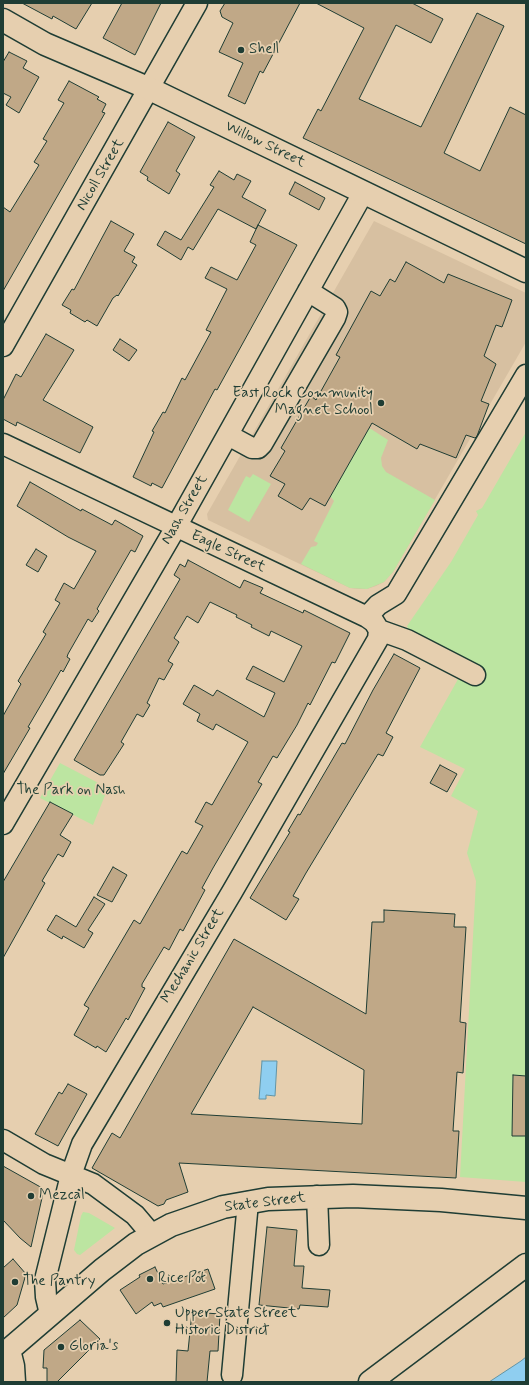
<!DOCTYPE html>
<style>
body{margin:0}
#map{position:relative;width:529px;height:1385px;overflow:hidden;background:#e6cfaf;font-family:Mynerve,sans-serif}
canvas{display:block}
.frame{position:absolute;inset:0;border:4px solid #1f3d34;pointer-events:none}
</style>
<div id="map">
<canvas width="529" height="1385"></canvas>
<div class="frame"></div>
</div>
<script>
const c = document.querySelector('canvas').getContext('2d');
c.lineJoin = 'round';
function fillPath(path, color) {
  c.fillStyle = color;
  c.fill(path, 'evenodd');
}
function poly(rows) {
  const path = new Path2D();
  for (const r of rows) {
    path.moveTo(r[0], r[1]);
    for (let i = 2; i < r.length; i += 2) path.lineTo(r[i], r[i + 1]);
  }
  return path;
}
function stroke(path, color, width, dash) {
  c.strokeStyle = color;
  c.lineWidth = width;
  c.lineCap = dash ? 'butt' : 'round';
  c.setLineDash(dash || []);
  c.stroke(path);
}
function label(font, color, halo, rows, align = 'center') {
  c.font = font + ' Mynerve,sans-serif';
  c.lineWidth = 3.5;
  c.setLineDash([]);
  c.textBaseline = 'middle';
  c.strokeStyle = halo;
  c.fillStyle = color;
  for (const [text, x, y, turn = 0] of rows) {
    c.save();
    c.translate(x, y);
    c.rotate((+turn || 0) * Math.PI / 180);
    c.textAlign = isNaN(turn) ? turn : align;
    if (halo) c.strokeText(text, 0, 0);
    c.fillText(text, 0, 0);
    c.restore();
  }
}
fillPath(poly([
 [374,221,526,293,526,342,393,572,384,582,376,586,367,589,358,589,350,588,208,520,207,514]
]), '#d7c0a1');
fillPath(poly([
 [368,429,371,429,388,440,381,458,382,466,386,472,435,500,393,572,384,582,367,589,350,588,301,564,311,547,316,546,318,543,314,541,334,501,330,496],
 [526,432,526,1182,460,1177,476,881,467,853,478,811,451,796,465,769,420,747,457,681,461,658,409,632,407,626,451,562,478,515,476,511,482,508],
 [253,474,271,484,249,522,228,510,246,476,250,478],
 [60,763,108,788,93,825,40,798],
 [83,1212,89,1213,115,1228,80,1255,77,1254,74,1250,81,1216]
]), '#bce5a1');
const water = poly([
 [262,1061,277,1061,275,1096,266,1095,266,1099,259,1099,262,1061],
 [526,1357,526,1382,489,1382,521,1361,526,1357]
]);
fillPath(water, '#8fcef0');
stroke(water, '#6294a5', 1);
const building = poly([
 [22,3,92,3,76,29,53,16,52,19,22,3],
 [122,3,161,3,135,55,103,38,122,3],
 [225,3,300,3,263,73,260,71,245,104,228,96,243,63,219,52,233,23,222,17,220,11,225,3],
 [316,3,412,3,443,19,431,43,396,25,359,99,421,127,477,13,504,26,444,153,480,171,510,107,526,115,526,244,303,138,318,109,321,111,364,28,316,3],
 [9,52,27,61,23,68,39,77,19,113,6,105,11,97,3,93,3,62,9,52],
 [69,81,99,97,97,99,106,104,102,112,105,113,3,291,3,207,10,212,39,165,34,162,47,141,43,139,64,103,58,100,69,81],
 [168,122,195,137,176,171,180,174,169,194,147,180,148,177,140,172,168,122],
 [219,171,234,180,237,174,251,181,242,197,266,210,256,229,218,209,193,250,188,247,181,260,157,245,165,231,181,240,214,187,210,185,219,171],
 [295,182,325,198,319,210,289,194,295,182],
 [111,221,134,234,124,251,135,257,132,262,137,265,118,296,117,295,113,298,97,326,87,320,85,322,70,313,71,310,62,305,72,289,74,290,111,221],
 [258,225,297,245,217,390,215,389,162,488,152,483,151,486,133,477,154,432,152,431,163,412,165,413,182,378,185,380,211,332,206,330,227,289,205,278,211,267,237,280,256,245,250,242,258,225],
 [406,262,444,283,448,274,512,300,502,327,496,325,484,356,496,364,481,401,489,404,477,436,475,438,466,435,456,458,420,444,417,449,372,423,325,506,310,498,302,510,278,496,285,484,270,476,285,451,281,448,311,396,316,400,340,357,336,355,371,291,380,296,390,279,395,282,406,262],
 [46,334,74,350,43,400,93,427,80,453,17,422,16,426,3,419,3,400,16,374,21,377,46,334],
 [120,339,137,350,129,361,113,350,120,339],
 [30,482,81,511,82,509,112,525,115,520,143,536,135,552,131,550,97,609,99,611,92,622,88,619,68,654,67,657,70,659,63,672,61,670,45,698,28,727,30,728,3,774,3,716,21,684,18,681,46,634,43,632,60,603,55,600,64,583,74,589,96,551,68,537,17,506,30,482],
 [36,549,47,556,38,572,26,565,36,549],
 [188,560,240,588,244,580,263,588,260,593,303,613,304,610,350,633,335,663,332,662,310,705,308,703,297,725,277,758,273,756,258,782,262,784,213,868,202,888,205,890,183,931,180,929,169,950,164,947,142,984,142,987,145,988,128,1020,126,1018,106,1052,97,1046,96,1048,74,1035,89,1008,84,1005,134,920,140,924,182,851,187,854,203,826,195,822,206,802,212,805,248,742,216,724,213,730,197,721,200,714,183,704,194,685,213,696,217,690,264,717,275,693,246,679,253,666,284,682,302,646,271,631,269,636,251,627,252,625,236,617,237,615,210,602,198,623,187,616,174,638,179,642,168,661,173,664,164,680,159,678,147,703,150,705,143,717,137,714,121,742,124,744,104,775,100,775,74,760,180,579,174,575,180,564,185,567,188,560],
 [394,654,420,668,386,733,393,737,383,756,378,754,306,873,293,896,299,899,286,920,250,898,290,832,288,831,298,814,300,815,342,743,345,744,373,690,394,654],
 [440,765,457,774,447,792,430,783,440,765],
 [50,802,73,814,60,835,71,842,63,857,58,854,42,881,45,883,3,958,3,882,50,802],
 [113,867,127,875,112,902,97,895,113,867],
 [94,897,105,904,88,930,93,933,84,948,63,936,62,939,47,930,56,915,76,927,94,897],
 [384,910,455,914,454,927,466,927,460,1022,466,1023,463,1073,457,1072,453,1131,459,1131,456,1178,179,1163,188,1192,166,1200,164,1204,158,1206,92,1168,112,1133,120,1138,234,939,366,1014,372,922,384,922,384,910],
 [253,1007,364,1070,362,1124,191,1114,253,1007],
 [513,1075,526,1076,526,1136,512,1136,513,1075],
 [68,1084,87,1094,58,1146,35,1134,59,1092,62,1094,68,1084],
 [3,1166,44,1189,31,1247,20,1238,3,1220,3,1166],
 [267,1227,297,1230,294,1266,304,1266,302,1288,330,1290,328,1307,300,1305,299,1309,259,1305,267,1227],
 [13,1259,26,1274,17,1305,3,1318,3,1268,13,1259],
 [155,1267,163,1284,208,1269,215,1289,163,1307,161,1303,154,1306,152,1302,136,1314,120,1290,140,1277,139,1275,155,1267],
 [192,1312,220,1314,218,1351,210,1351,207,1382,176,1382,177,1350,188,1351,192,1312],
 [80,1320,100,1339,57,1382,47,1382,47,1368,43,1368,44,1350,80,1320]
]);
fillPath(building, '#c0a887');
stroke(building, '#1f3d34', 1);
const minor = poly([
 [3,346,197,3],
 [228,435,252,448,258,448,262,444,335,318,337,312,335,308,308,291],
 [3,444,367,617,374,622,379,630,378,639,232,892,82,1144,71,1175,45,1280,46,1297,50,1314],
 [367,617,378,605,396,594,526,375],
 [379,630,407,640,475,675],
 [3,824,176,527,363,193],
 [3,1140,44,1164,93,1184,135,1215,152,1235],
 [317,1196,319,1245],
 [232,1375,248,1202]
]);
const major = poly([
 [3,20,45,44,150,89,526,271],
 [9,1350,13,1366,14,1382],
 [3,1355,102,1270,136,1244,171,1225,223,1207,268,1199,353,1196,441,1200,526,1208]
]);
const highway = poly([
 [370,1382,526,1265]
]);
stroke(minor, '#1f3d34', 23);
stroke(major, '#1f3d34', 25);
stroke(highway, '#1f3d34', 25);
stroke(minor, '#e6cfaf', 20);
stroke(major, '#e6cfaf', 22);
stroke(highway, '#e6cfaf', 22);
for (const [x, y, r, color] of [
 [241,50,4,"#1f3d34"],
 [381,403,4,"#1f3d34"],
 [31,1196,4,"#1f3d34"],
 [150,1279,4,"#1f3d34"],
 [15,1282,4,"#1f3d34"],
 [167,1323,4,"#1f3d34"],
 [61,1347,4,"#1f3d34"]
]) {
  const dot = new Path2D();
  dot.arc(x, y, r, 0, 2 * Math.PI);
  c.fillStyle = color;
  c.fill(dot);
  stroke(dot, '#e6cfaf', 1.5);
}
label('15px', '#1f3d34', '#e6cfaf', [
 ["Shell",249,50],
 ["East Rock Community",373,394,"right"],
 ["Magnet School",373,411,"right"],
 ["Mezcal",39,1196],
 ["Rice Pot",158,1279],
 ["The Pantry",23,1282],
 ["Upper State Street",175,1314],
 ["Historic District",175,1331],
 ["Gloria's",69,1347]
], 'left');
label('15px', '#1f3d34', '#e6cfaf', [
 ["Willow Street",265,145,26],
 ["Nicoll Street",101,175,-60],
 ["Nash Street",185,510,-60],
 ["Eagle Street",228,552,25],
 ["Mechanic Street",193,956,-59],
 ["State Street",265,1203,-7]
]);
label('15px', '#274539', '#e6cfaf', [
 ["The Park on Nash",71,791]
]);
</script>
